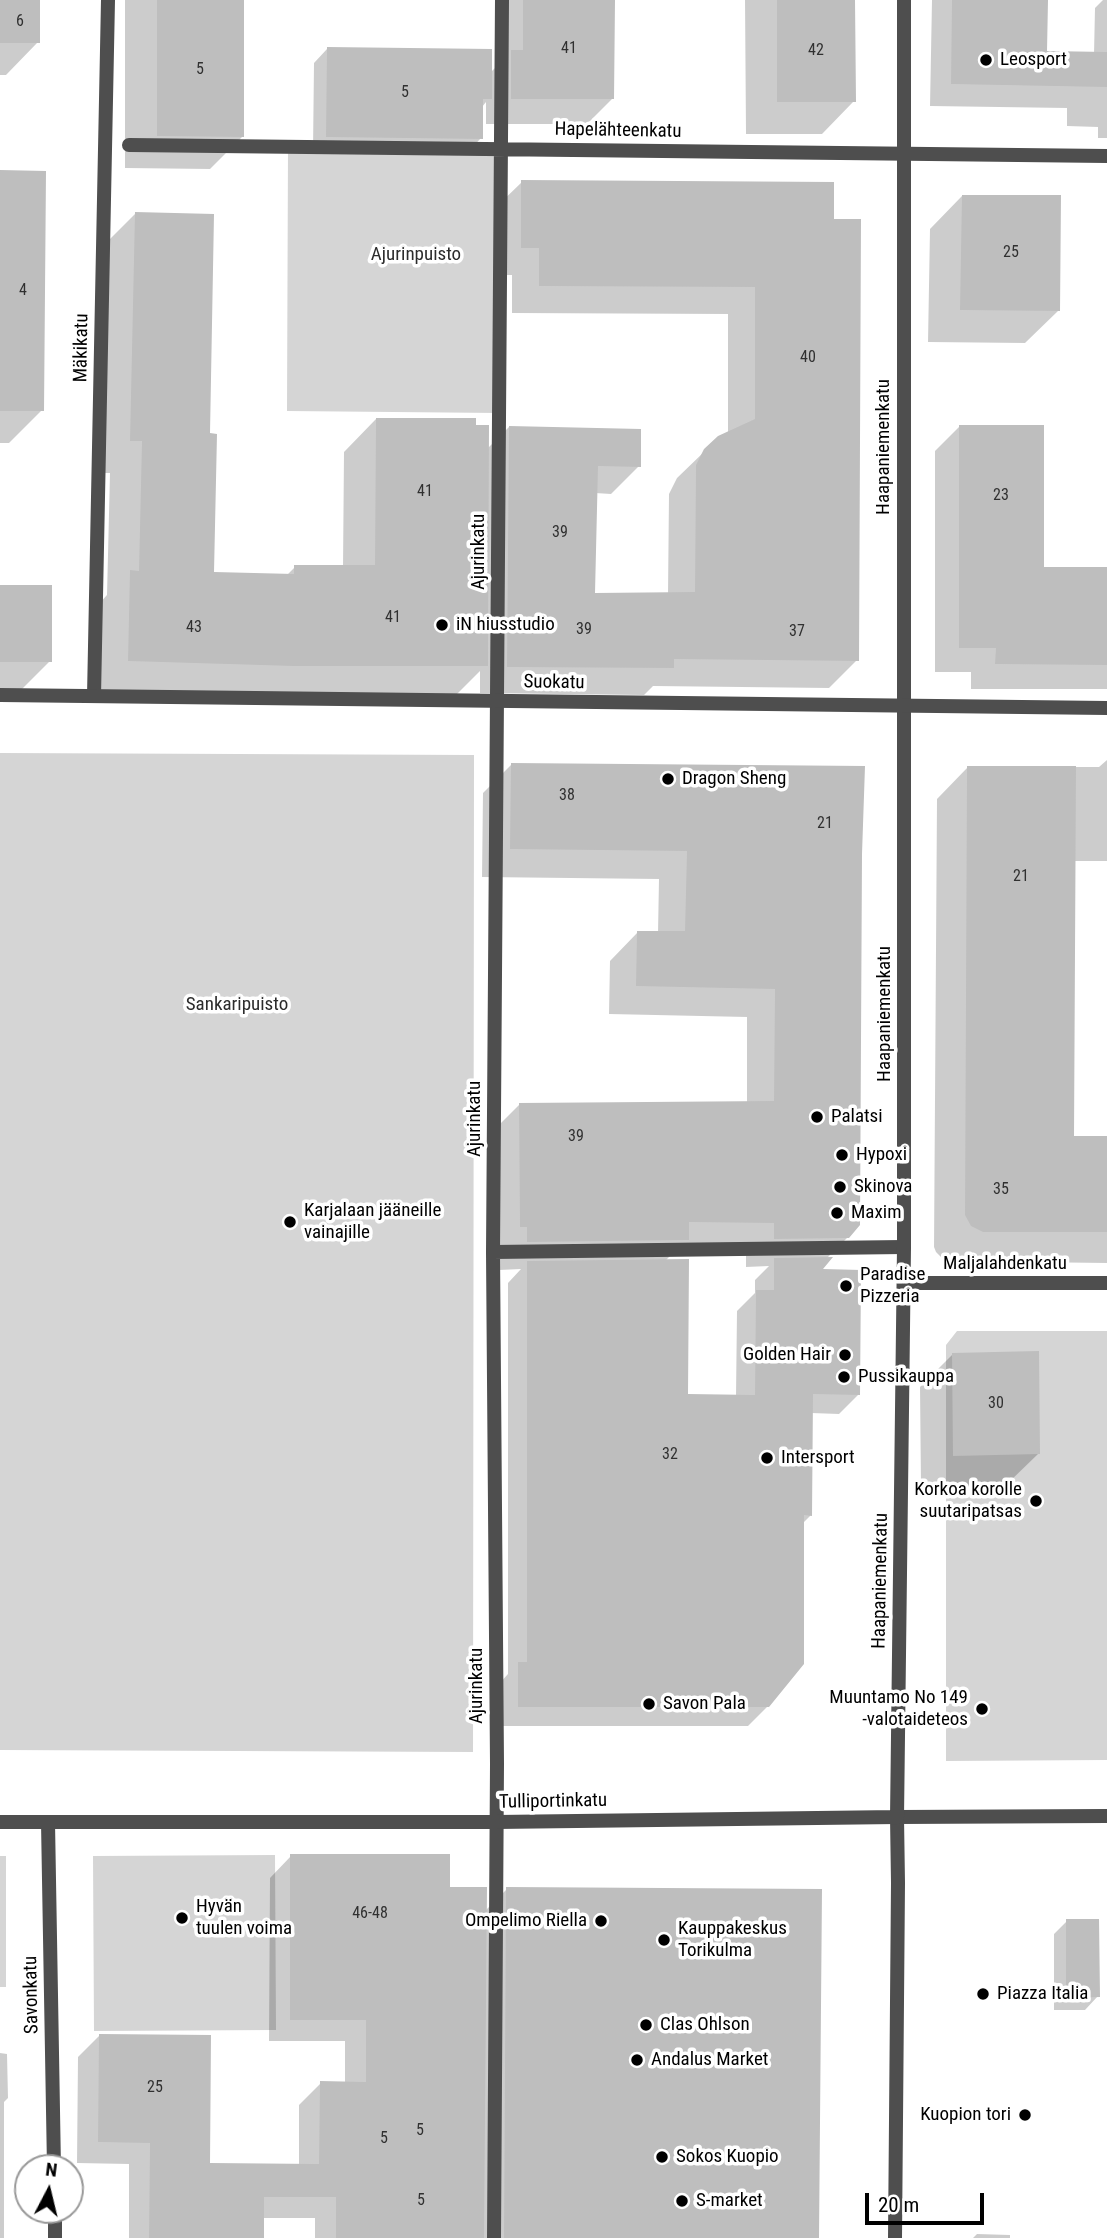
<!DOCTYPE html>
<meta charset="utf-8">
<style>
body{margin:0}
#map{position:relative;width:1107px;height:2238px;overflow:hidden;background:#fff;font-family:"Roboto Condensed",sans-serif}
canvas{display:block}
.north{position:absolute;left:14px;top:2154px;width:70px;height:70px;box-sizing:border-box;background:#fff;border:2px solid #999;border-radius:50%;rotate:7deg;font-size:19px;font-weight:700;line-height:28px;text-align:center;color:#000}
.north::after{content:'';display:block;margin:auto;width:24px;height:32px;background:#000;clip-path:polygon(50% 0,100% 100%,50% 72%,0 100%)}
.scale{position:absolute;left:865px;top:2193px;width:119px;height:32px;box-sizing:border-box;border:4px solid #000;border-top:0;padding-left:9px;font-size:21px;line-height:24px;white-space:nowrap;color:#000;-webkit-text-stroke:5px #fff;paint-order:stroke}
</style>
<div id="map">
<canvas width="1107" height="2238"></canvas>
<div class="north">N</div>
<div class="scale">20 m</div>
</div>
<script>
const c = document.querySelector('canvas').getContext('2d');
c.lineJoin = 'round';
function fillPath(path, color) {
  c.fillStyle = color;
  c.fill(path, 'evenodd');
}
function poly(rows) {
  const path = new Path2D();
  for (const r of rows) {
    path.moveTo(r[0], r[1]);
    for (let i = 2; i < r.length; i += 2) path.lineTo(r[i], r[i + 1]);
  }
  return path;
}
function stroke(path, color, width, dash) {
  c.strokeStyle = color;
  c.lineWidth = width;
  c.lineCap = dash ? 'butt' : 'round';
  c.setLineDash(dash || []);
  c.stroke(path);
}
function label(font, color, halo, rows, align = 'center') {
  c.font = font + ' "Roboto Condensed",sans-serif';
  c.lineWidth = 7;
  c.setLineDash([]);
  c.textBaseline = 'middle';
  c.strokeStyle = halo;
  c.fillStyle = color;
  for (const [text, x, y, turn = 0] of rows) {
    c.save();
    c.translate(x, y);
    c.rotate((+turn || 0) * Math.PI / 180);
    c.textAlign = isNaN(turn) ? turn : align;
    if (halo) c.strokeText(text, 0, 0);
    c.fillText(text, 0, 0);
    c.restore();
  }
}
fillPath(poly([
 [288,147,500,149,499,413,287,411],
 [0,753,474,755,473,1752,0,1750],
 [957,1331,1107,1331,1107,1760,946,1761,946,1345],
 [275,1855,276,2030,94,2031,93,1856],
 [0,1856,6,1856,6,1987,0,1987]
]), '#d5d5d5');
fillPath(poly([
 [0,0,39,0,38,42,6,75,0,75],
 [125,0,243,0,243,136,210,169,125,168],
 [498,0,613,0,613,98,587,124,486,124,486,102,482,107,481,138,468,152,313,150,314,63,327,49,490,73,498,65],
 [745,0,854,0,854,101,822,134,746,134],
 [932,0,1046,0,1045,52,1094,54,1095,8,1103,0,1107,0,1107,138,1098,138,1098,127,1067,126,1067,108,930,106],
 [0,172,42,410,9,443,0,443],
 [522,182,832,220,857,660,829,688,653,686,644,695,480,693,480,671,453,698,96,693,98,605,107,595,110,473,98,473,103,246,135,214,208,435,213,574,286,576,295,567,343,567,344,452,376,419,474,427,487,449,509,427,639,466,611,494,595,493,593,594,668,594,669,494,677,478,706,450,728,433,728,314,512,313,512,275,494,275,494,209],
 [962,196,1058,311,1025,343,928,342,930,229],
 [960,426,1042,569,1107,569,1107,689,971,689,971,672,935,672,935,451],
 [0,587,50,661,17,694,0,694],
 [1107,760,1107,861,1074,861,1072,1138,1107,1138,1107,1263,945,1261,936,1252,934,1247,937,799,968,767,1099,767],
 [512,764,863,768,848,1237,826,1259,820,1271,859,1394,839,1414,811,1413,811,1515,802,1524,768,1706,748,1726,499,1726,499,1684,508,1674,508,1283,521,1269,499,1270,491,1133,519,1105,747,1103,747,1017,609,1014,610,961,638,932,658,933,659,879,482,877,483,793],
 [676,1250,746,1251,746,1267,769,1266,755,1280,755,1293,737,1311,736,1396,687,1396,665,1261],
 [952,1355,1038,1454,1005,1486,921,1488,920,1387],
 [291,1856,448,1889,485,1911,507,1889,818,2238,315,2238,315,2218,262,2218,262,2238,129,2238,129,2164,77,2163,78,2057,100,2035,208,2164,299,2165,299,2105,321,2083,345,2083,345,2041,269,2041,270,1878],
 [1067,1921,1098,1996,1085,2010,1054,2010,1054,1934],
 [0,2053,7,2054,8,2098,4,2102,4,2238,0,2238],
 [977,2234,1010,2235,1010,2238,973,2238]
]), '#0003');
fillPath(poly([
 [0,0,40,0,40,43,0,43],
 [157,0,244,0,244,137,157,136],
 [523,0,615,0,614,99,511,99,511,50,523,50],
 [777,0,855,0,856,102,777,102],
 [952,0,1048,0,1047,51,1107,52,1107,87,951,84],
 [327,47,492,49,492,99,483,99,483,139,326,137],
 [0,170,46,171,44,411,0,411],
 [521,180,834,182,834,219,861,219,859,661,674,659,674,668,507,667,509,426,641,429,641,467,598,466,595,593,695,592,696,465,704,449,718,436,755,419,755,287,539,286,539,248,521,248],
 [962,195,1061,195,1060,311,960,310],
 [135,212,214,214,210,433,217,434,214,572,294,574,294,565,375,565,376,418,476,418,476,425,489,425,488,666,294,666,128,661,130,570,139,571,142,441,130,441],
 [959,425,1044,425,1044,567,1107,567,1107,665,995,664,996,648,959,648],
 [0,585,52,585,52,662,0,662],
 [511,763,865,766,862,854,860,1225,849,1238,774,1239,774,1223,689,1222,689,1240,527,1242,527,1227,520,1227,519,1103,774,1101,775,989,636,986,637,931,685,931,687,851,510,849],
 [967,766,1076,766,1074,1136,1107,1136,1107,1232,983,1232,971,1226,965,1215],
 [833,1257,823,1269,861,1270,860,1395,813,1394,812,1516,804,1515,804,1664,769,1707,518,1707,518,1662,527,1662,527,1261,689,1259,688,1394,755,1395,756,1290,774,1290,774,1258],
 [1039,1351,1040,1454,953,1456,952,1353],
 [290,1854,450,1854,450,1887,487,1887,484,2238,336,2238,336,2197,264,2197,264,2238,149,2238,150,2143,98,2142,99,2034,211,2035,210,2163,319,2164,320,2081,366,2082,366,2020,290,2020],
 [506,1887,822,1889,819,2238,504,2238],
 [1066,1919,1099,1919,1100,1997,1066,1998]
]), '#bebebe');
stroke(poly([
 [129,145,1107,156],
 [493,1252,904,1247],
 [494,2238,497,1764,493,1252,502,0],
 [895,2238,898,1883,897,1817,1107,1816]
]), '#4e4e4e', 14);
stroke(poly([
 [94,696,108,0],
 [904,1283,1107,1283],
 [0,1822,497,1822,897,1817,904,1247,904,0],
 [48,1822,54,2168],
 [55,2210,55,2238]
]), '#4e4e4e', 14);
stroke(poly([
 [0,695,1107,708]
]), '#4e4e4e', 14);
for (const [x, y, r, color] of [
 [986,60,7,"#000"],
 [442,625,7,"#000"],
 [668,779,7,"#000"],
 [817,1117,7,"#000"],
 [842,1155,7,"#000"],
 [840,1187,7,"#000"],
 [837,1213,7,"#000"],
 [290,1222,7,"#000"],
 [846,1286,7,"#000"],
 [845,1355,7,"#000"],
 [844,1377,7,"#000"],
 [767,1458,7,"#000"],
 [1036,1501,7,"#000"],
 [649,1704,7,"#000"],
 [982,1709,7,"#000"],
 [182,1918,7,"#000"],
 [601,1921,7,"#000"],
 [664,1940,7,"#000"],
 [983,1994,7,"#000"],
 [646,2025,7,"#000"],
 [637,2060,7,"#000"],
 [1025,2115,7,"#000"],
 [662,2157,7,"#000"],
 [682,2201,7,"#000"]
]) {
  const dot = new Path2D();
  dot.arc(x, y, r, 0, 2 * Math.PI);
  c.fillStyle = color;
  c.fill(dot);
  stroke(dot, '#fff', 2.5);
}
label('16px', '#303030', null, [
 ["6",20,22],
 ["41",569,49],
 ["42",816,51],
 ["5",200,70],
 ["5",405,93],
 ["25",1011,253],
 ["4",23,291],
 ["40",808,358],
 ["41",425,492],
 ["23",1001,496],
 ["39",560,533],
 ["41",393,618],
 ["43",194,628],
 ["39",584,630],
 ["37",797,632],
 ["38",567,796],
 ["21",825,824],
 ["21",1021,877],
 ["39",576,1137],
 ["35",1001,1190],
 ["30",996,1404],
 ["32",670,1455],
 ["46-48",370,1914],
 ["25",155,2088],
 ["5",420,2131],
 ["5",384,2139],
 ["5",421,2201]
]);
label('19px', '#000', '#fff', [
 ["Leosport",1000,60],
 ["iN hiusstudio",456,625],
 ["Dragon Sheng",682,779],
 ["Palatsi",831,1117],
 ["Hypoxi",856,1155],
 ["Skinova",854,1187],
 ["Karjalaan jääneille",304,1211],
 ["vainajille",304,1233],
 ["Maxim",851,1213],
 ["Paradise",860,1275],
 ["Pizzeria",860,1297],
 ["Golden Hair",831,1355,"right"],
 ["Pussikauppa",858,1377],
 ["Intersport",781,1458],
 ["Korkoa korolle",1022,1490,"right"],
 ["suutaripatsas",1022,1512,"right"],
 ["Muuntamo No 149",968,1698,"right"],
 ["-valotaideteos",968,1720,"right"],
 ["Savon Pala",663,1704],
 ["Hyvän",196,1907],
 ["tuulen voima",196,1929],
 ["Ompelimo Riella",587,1921,"right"],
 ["Kauppakeskus",678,1929],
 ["Torikulma",678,1951],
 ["Piazza Italia",997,1994],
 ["Clas Ohlson",660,2025],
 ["Andalus Market",651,2060],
 ["Kuopion tori",1011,2115,"right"],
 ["Sokos Kuopio",676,2157],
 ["S-market",696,2201]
], 'left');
label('19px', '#000', '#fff', [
 ["Hapelähteenkatu",618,131,1],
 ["Mäkikatu",82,348,-89],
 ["Haapaniemenkatu",884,447,-90],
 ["Ajurinkatu",479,552,-90],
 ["Suokatu",554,683,1],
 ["Haapaniemenkatu",885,1014,-90],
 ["Ajurinkatu",475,1119,-90],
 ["Maljalahdenkatu",1005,1264],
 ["Haapaniemenkatu",881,1581,-89],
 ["Ajurinkatu",477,1686,-90],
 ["Tulliportinkatu",553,1802,-1],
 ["Savonkatu",32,1995,-91]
]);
label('19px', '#2c2c2c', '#fff', [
 ["Ajurinpuisto",416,255],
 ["Sankaripuisto",237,1005]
]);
</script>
